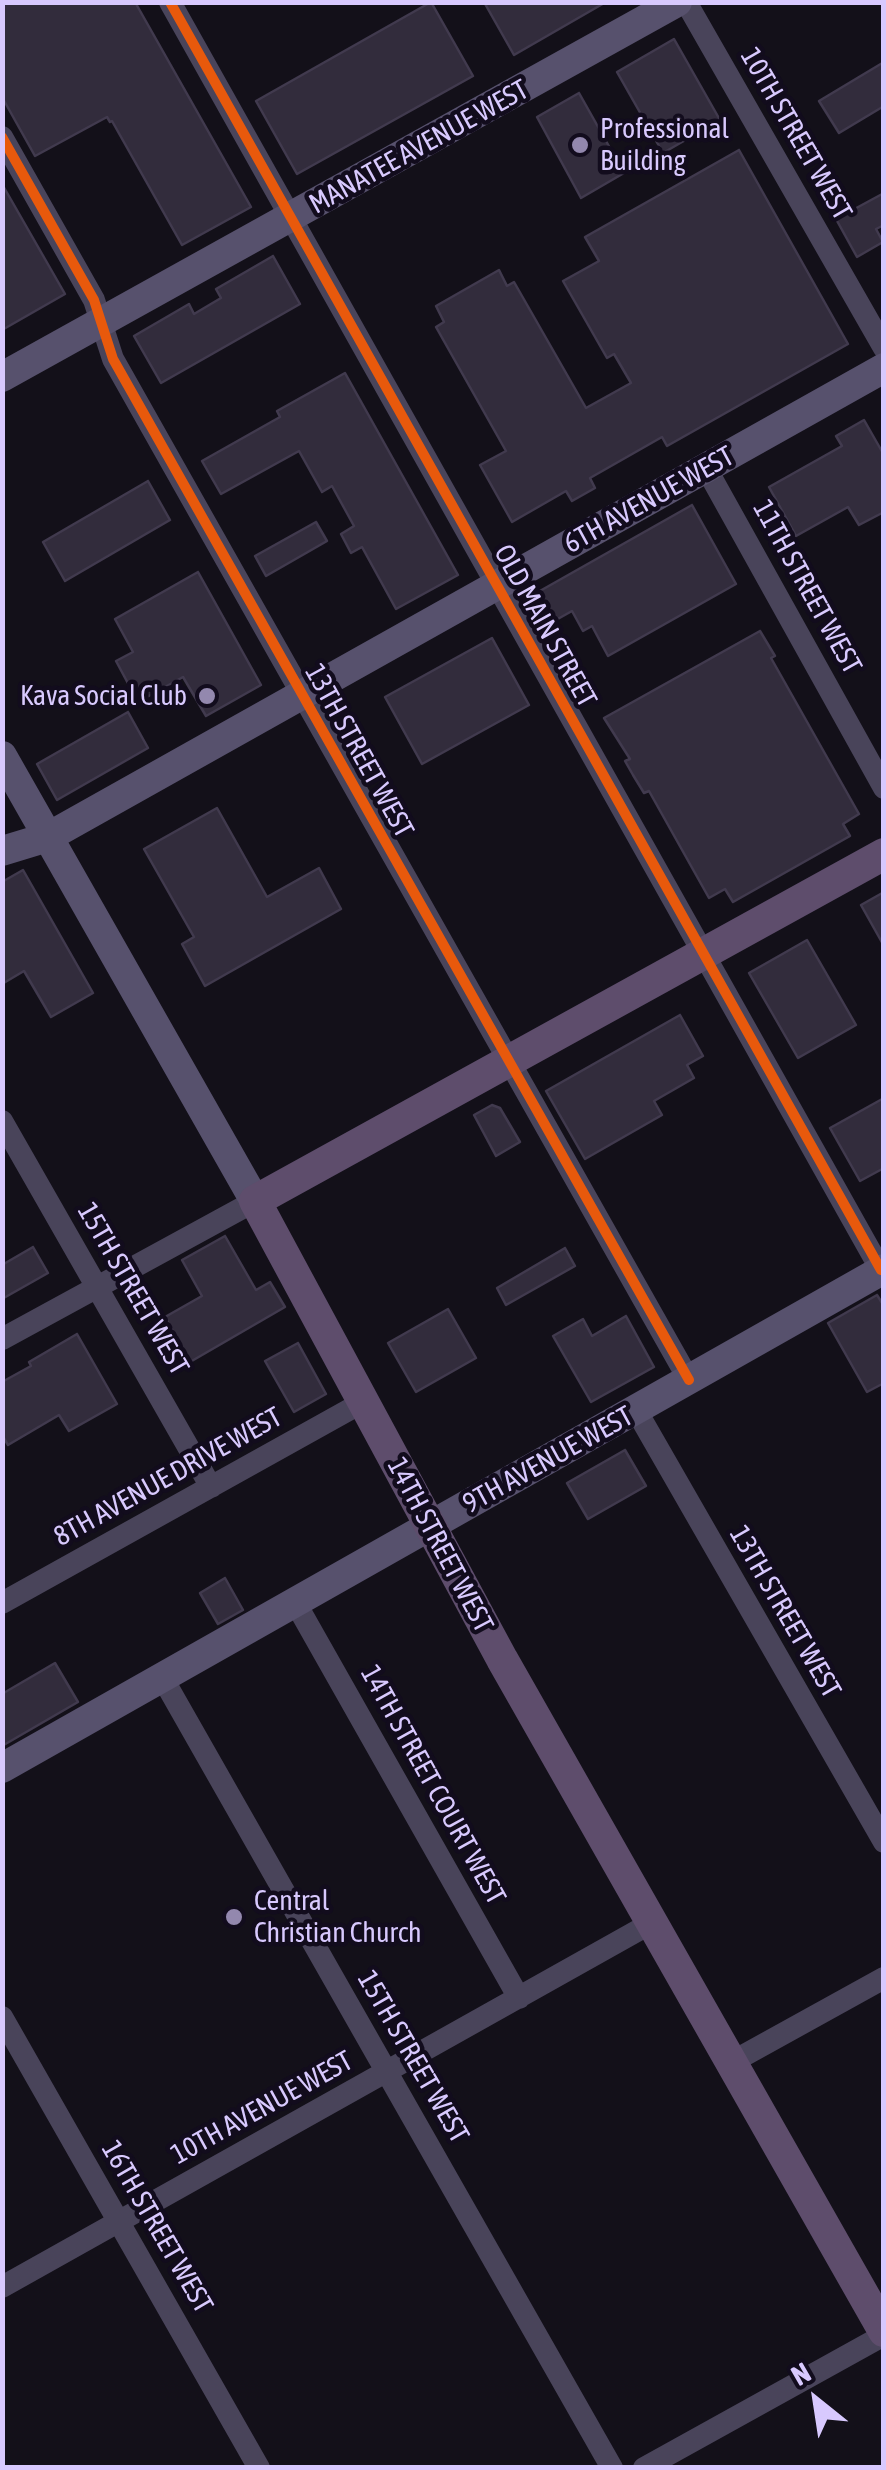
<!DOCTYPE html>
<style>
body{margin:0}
#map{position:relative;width:886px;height:2470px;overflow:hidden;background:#131019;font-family:"Asap Condensed",sans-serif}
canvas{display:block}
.frame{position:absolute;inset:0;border:5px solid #d8c9fe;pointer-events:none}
.north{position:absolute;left:766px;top:2350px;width:100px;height:100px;-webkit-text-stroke:8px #120c1d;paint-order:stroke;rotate:330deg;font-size:28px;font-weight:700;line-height:40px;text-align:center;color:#d8c9fe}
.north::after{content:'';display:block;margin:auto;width:35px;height:45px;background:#d8c9fe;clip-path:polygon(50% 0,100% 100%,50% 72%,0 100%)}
</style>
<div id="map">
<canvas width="886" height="2470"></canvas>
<div class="frame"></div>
<div class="north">N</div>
</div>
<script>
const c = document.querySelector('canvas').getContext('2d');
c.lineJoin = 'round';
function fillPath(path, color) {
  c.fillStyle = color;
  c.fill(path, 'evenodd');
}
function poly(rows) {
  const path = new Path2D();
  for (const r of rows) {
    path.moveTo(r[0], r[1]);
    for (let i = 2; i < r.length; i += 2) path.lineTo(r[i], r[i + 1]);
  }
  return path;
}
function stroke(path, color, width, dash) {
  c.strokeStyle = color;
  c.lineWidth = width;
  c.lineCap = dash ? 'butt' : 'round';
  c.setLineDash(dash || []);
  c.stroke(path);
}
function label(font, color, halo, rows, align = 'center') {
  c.font = font + ' "Asap Condensed",sans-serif';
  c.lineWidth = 9;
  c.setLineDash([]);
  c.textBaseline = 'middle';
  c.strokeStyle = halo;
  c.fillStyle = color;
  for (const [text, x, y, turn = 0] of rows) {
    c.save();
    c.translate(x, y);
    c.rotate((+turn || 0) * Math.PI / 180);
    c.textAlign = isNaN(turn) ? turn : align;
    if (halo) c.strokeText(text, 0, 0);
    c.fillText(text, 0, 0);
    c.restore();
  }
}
const building = poly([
 [2,2,135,2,251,207,182,245,112,121,110,122,107,117,35,156,2,97,2,2],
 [431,2,473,76,297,174,256,101,431,2],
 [484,2,606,2,514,55,484,2],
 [674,39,720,120,663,153,617,72,674,39],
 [884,62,884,106,839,133,819,101,884,62],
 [579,93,624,173,581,198,537,117,579,93],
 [739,150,848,344,667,446,662,437,590,478,595,488,572,501,566,491,512,522,480,465,506,451,436,327,444,322,436,306,499,270,507,286,514,282,586,408,631,383,614,354,607,358,563,281,599,261,585,237,739,150],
 [2,184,65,294,2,330,2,184],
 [884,193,884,225,876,229,883,242,857,257,836,219,884,193],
 [273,256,300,304,161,383,134,336,189,304,194,314,221,298,216,289,273,256],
 [345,373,458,575,396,609,362,547,351,553,341,534,354,526,332,486,322,492,299,451,221,494,202,461,280,417,277,411,345,373],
 [864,420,884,455,884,512,859,525,848,507,796,536,769,487,842,446,836,436,864,420],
 [148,481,170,520,65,581,43,542,148,481],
 [692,505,736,584,608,656,592,626,583,631,572,611,547,625,531,596,692,505],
 [316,522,327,541,266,576,255,556,316,522],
 [198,572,261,685,206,716,183,677,138,702,116,661,133,652,115,619,198,572],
 [760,631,775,656,771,658,859,814,843,824,850,836,733,902,725,889,709,898,649,791,644,793,633,775,625,761,630,759,604,718,760,631],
 [492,638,529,705,422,764,385,697,492,638],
 [128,712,148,748,57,800,37,764,128,712],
 [217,808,267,897,319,868,341,909,205,986,182,944,194,937,144,849,217,808],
 [23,870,93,993,51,1017,24,971,2,984,2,882,23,870],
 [884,892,884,946,861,905,884,892],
 [807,940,856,1025,798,1058,749,973,807,940],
 [680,1015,703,1056,687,1065,694,1078,654,1101,662,1115,585,1159,546,1091,680,1015],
 [884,1098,884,1168,860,1181,830,1128,884,1098],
 [492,1105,500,1108,520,1142,496,1156,474,1115,492,1105],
 [225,1236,256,1290,270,1282,285,1307,190,1362,165,1317,202,1296,182,1260,225,1236],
 [33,1247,48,1273,2,1299,2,1265,33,1247],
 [565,1248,575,1266,506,1305,497,1288,565,1248],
 [877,1295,884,1306,884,1383,867,1392,828,1323,877,1295],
 [448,1309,476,1358,416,1392,388,1343,448,1309],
 [626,1316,654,1367,591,1402,553,1336,583,1319,592,1336,626,1316],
 [77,1334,117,1404,69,1431,59,1415,8,1445,2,1435,2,1382,31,1366,29,1362,77,1334],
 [298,1343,326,1394,294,1412,265,1361,298,1343],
 [625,1450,646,1486,588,1519,567,1483,625,1450],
 [225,1578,243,1610,218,1624,200,1593,225,1578],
 [55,1663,78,1702,2,1746,2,1694,55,1663]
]);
fillPath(building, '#322c3c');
stroke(building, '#413a4e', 2.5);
stroke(poly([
 [170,2,881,1270],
 [686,2,884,348],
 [2,137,94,300,113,359,689,1380],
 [706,468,884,788],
 [2,1121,211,1487],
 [2,1339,255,1201],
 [636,1410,884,1842],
 [295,1602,519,1998],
 [2,1603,363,1402],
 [162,1677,612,2468],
 [2,2017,259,2468],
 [732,2062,884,1978],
 [2,2287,653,1922],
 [644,2468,884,2335]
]), '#49445a', 22);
stroke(poly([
 [2,377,677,2],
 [2,756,255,1201],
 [2,851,48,837,884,368],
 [2,1768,884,1269]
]), '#57516d', 30);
stroke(poly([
 [884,854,255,1201,502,1659,884,2331]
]), '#5e4d6c', 32);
stroke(poly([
 [170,2,881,1270],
 [2,137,94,300,113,359,689,1380]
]), '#e8590c', 10);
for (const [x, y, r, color] of [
 [580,145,10,"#9388ae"],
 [207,696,10,"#9388ae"],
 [234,1917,10,"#9388ae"]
]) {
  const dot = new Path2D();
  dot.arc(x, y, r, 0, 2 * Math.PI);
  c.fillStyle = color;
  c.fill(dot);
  stroke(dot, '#120c1d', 4);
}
label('28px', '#d8c9fe', '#120c1d', [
 ["Professional",600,129],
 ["Building",600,161],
 ["Kava Social Club",187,696,"right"],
 ["Central",254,1901],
 ["Christian Church",254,1933]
], 'left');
label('28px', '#d8c9fe', '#120c1d', [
 ["10TH STREET WEST",796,134,60],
 ["MANATEE AVENUE WEST",419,147,-29],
 ["6TH AVENUE WEST",649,500,-29],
 ["11TH STREET WEST",807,587,61],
 ["OLD MAIN STREET",545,626,61],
 ["13TH STREET WEST",359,751,61],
 ["15TH STREET WEST",133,1289,60],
 ["9TH AVENUE WEST",548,1460,-29],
 ["8TH AVENUE DRIVE WEST",168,1477,-29],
 ["14TH STREET WEST",440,1545,62],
 ["13TH STREET WEST",785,1612,60],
 ["14TH STREET COURT WEST",433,1785,61],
 ["15TH STREET WEST",413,2057,60],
 ["10TH AVENUE WEST",262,2108,-29],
 ["16TH STREET WEST",157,2227,60]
]);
</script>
